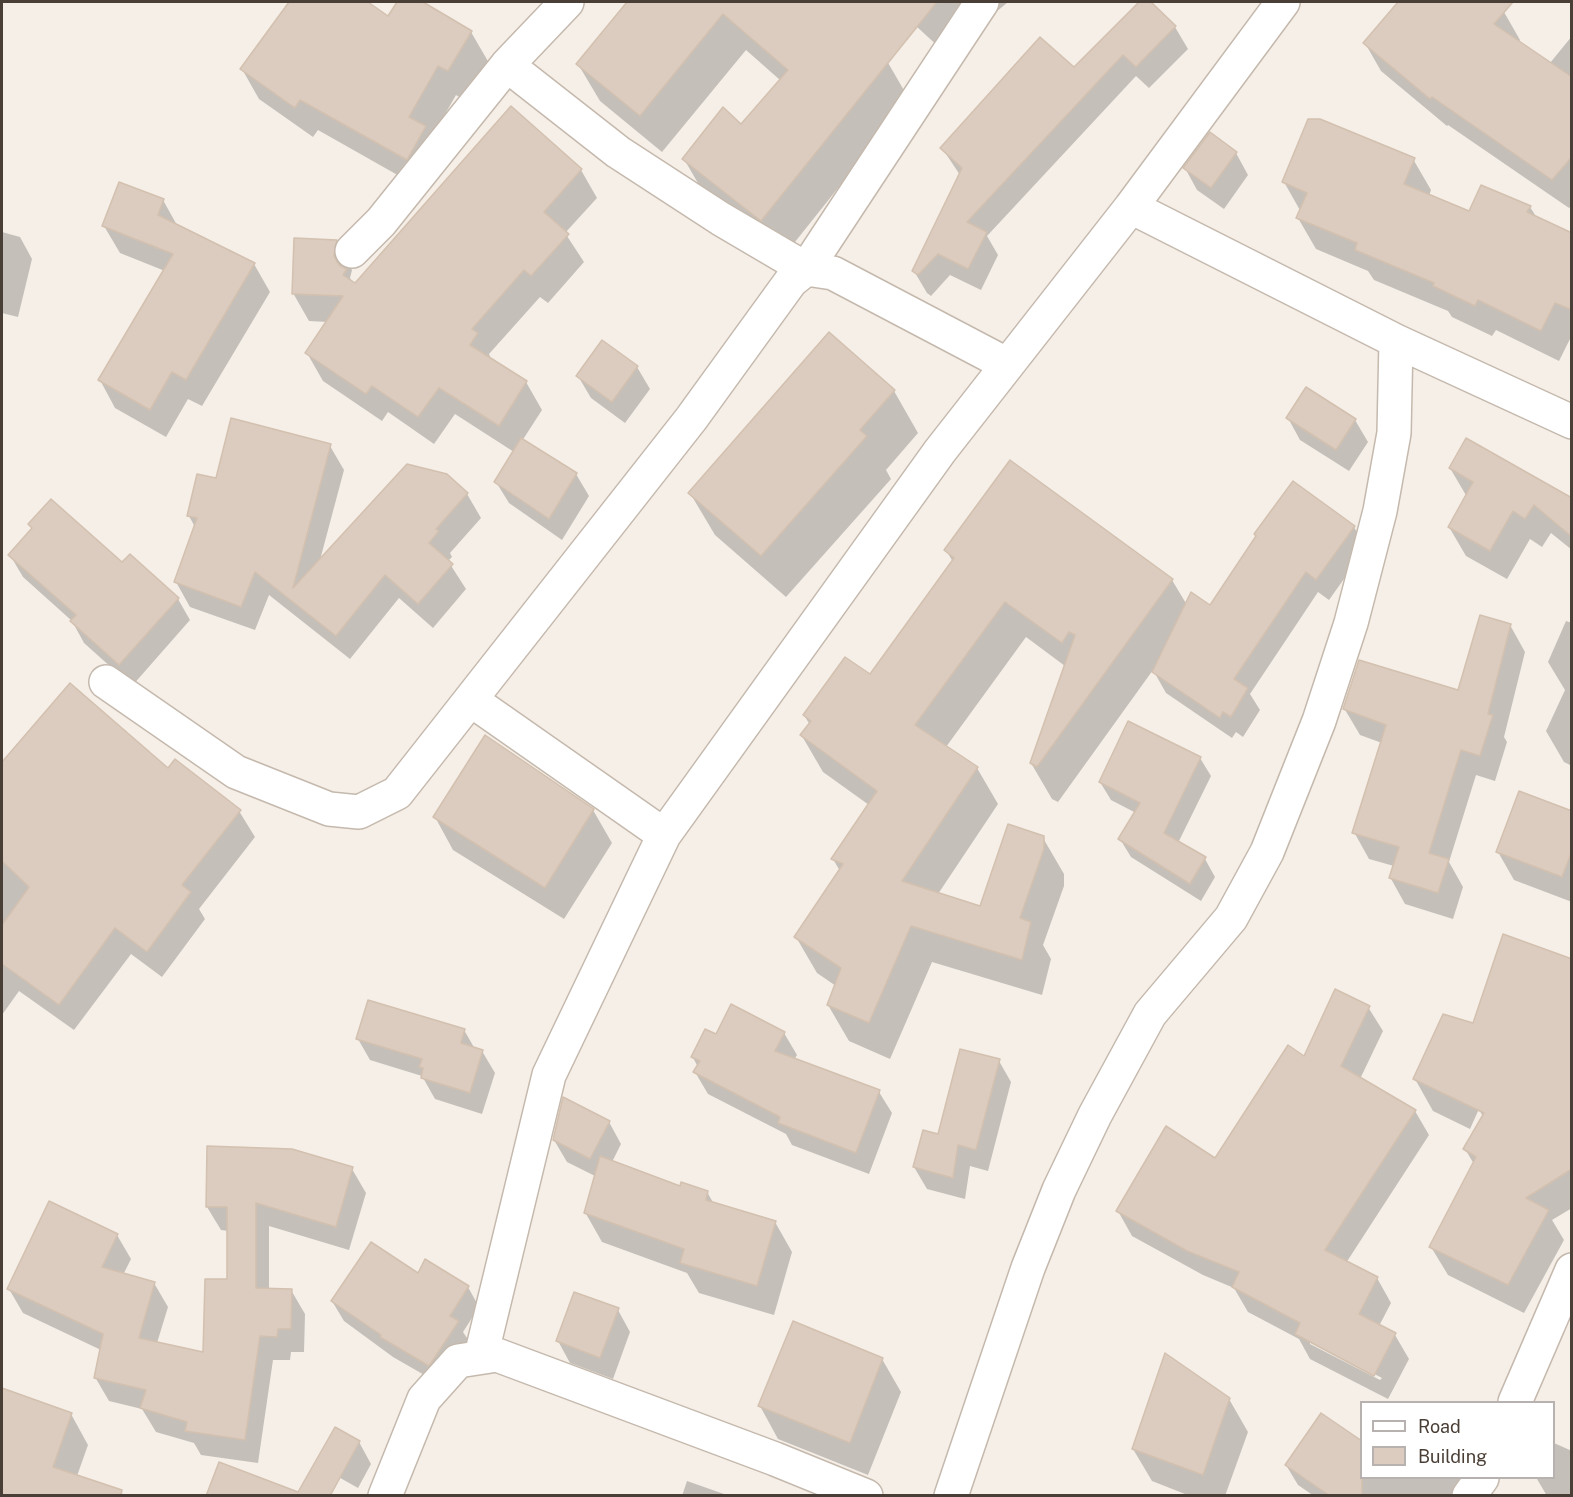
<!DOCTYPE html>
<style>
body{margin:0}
#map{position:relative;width:1573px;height:1497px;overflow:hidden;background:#f5efe8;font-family:"Public Sans",sans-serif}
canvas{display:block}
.frame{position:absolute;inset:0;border:3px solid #4a3f36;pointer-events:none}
.legend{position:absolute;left:1360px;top:1401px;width:195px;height:78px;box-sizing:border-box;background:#fff;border:2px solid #b7b2af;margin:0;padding:8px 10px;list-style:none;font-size:18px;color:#4a3f36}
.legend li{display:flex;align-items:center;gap:12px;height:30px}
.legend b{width:30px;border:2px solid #b7b2af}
</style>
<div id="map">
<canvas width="1573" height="1497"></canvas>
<div class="frame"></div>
<ul class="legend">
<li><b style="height:8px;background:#fff"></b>Road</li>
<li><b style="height:16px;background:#dbccbf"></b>Building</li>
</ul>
</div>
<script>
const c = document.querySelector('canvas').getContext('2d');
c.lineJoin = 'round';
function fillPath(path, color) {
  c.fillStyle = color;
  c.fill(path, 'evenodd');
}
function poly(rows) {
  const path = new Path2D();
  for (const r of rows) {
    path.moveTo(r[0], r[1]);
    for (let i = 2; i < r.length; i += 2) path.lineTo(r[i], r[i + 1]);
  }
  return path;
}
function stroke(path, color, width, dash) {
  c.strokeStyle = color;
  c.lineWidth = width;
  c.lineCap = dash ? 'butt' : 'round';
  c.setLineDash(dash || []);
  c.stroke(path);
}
fillPath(poly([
 [291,2,365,2,389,18,399,2,421,2,471,32,489,63,466,101,456,95,431,139,424,190,318,130,313,137,259,99,242,69],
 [629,2,822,2,887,61,909,99,783,257,706,197,684,159,741,126,780,80,746,50,662,152,600,101,578,64],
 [890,2,1008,2,984,22,941,49],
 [1141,2,1149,2,1175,27,1188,49,1149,88,1136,76,987,236,998,255,981,290,950,275,931,296,927,293,914,271,960,175,942,148,1074,69],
 [1400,2,1492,2,1504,12,1520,40,1519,42,1550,63,1572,36,1572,205,1569,208,1448,125,1447,126,1381,71,1365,43],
 [1236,153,1248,175,1224,209,1197,190,1185,168],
 [1413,159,1431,190,1429,196,1469,213,1482,187,1530,207,1537,218,1572,235,1572,335,1559,361,1496,330,1492,336,1452,317,1448,311,1374,280,1368,271,1316,249,1298,218,1301,212,1284,182],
 [581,170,597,198,565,233,584,262,548,303,540,297,489,354,492,361,526,382,542,410,522,441,576,474,589,496,562,540,509,503,496,482,514,452,455,414,434,444,388,412,382,421,323,381,307,353,328,322,309,321,293,293,336,242,352,270,350,278,355,285],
 [163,200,178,227,254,264,270,292,202,406,188,399,166,437,115,408,100,380,165,271,120,253,104,226],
 [2,232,20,237,32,259,18,317,2,313],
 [637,367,650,389,625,423,591,398,578,376],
 [894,391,918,433,886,470,891,479,786,597,715,535,690,493],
 [1288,418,1355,420,1368,442,1349,471,1300,440],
 [330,446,344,470,320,560,467,494,481,518,450,553,452,557,448,561,466,589,433,628,399,598,350,659,269,595,255,630,190,607,176,582,195,527,189,516,217,480],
 [1450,468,1572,499,1572,550,1551,533,1542,547,1530,539,1507,579,1466,556,1449,527,1467,497],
 [1293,483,1354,527,1366,548,1329,600,1318,592,1250,694,1260,710,1243,737,1236,732,1232,738,1166,693,1153,670,1058,802,1052,799,1031,763,1065,666,1026,637,946,747,977,768,998,804,938,894,981,907,1043,838,1064,874,1064,886,1043,945,1051,959,1042,995,932,962,890,1059,849,1041,828,1005,836,986,817,973,796,937,840,871,833,859,869,805,823,772,802,736,810,725,804,715,870,676,953,562,946,550,1172,580,1187,605,1210,607],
 [10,555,123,564,178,599,190,620,132,686,84,643,72,621,23,577],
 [1566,621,1572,623,1572,766,1564,762,1546,731,1565,690,1548,662],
 [1510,625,1525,652,1504,737,1507,742,1495,781,1476,775,1449,862,1463,887,1453,919,1405,904,1390,877,1394,866,1369,859,1354,832,1382,743,1360,735,1344,708,1459,692],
 [70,685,168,770,239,811,255,837,199,909,205,919,162,977,131,954,74,1030,19,991,2,1015,2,762],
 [1200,758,1211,776,1178,843,1205,859,1215,877,1201,901,1131,857,1120,839,1136,813,1111,800,1100,782],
 [593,810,612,843,564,919,453,850,435,817],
 [1572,812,1572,902,1514,880,1498,852],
 [1572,956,1572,1208,1552,1220,1564,1240,1524,1313,1448,1275,1431,1247,1474,1164,1465,1149,1483,1117,1479,1109,1470,1129,1433,1111,1415,1079,1483,1103],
 [1368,1007,1383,1031,1360,1079,1415,1111,1429,1135,1346,1263,1377,1278,1391,1303,1379,1326,1395,1335,1409,1359,1388,1399,1310,1359,1299,1339,1248,1312,1234,1288,1203,1275,1132,1236,1118,1211,1216,1160,1305,1058],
 [1310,1340,1382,1378,1380,1380,1310,1344],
 [464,1030,475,1049,482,1051,495,1073,482,1114,435,1099,422,1076,370,1060,358,1039],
 [784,1033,797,1055,794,1060,879,1092,892,1113,869,1174,792,1145,786,1134,708,1094,695,1072,698,1067,692,1056,716,1036],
 [999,1061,1011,1082,988,1171,970,1166,965,1199,927,1189,914,1167],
 [609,1122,621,1144,612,1162,681,1188,707,1192,714,1204,775,1222,792,1252,774,1315,699,1293,687,1273,602,1242,585,1212,595,1176,567,1162,554,1140],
 [352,1169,366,1193,349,1250,269,1226,269,1290,291,1290,305,1314,304,1352,291,1352,290,1360,273,1360,258,1463,201,1455,194,1443,156,1432,142,1409,109,1401,95,1377,101,1350,23,1313,9,1289,117,1235,131,1259,123,1275,154,1283,168,1307,157,1343,205,1354,228,1281,229,1231,221,1230,207,1207],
 [418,1275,468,1287,479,1307,463,1332,469,1341,440,1384,393,1357,344,1321,332,1301],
 [618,1310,630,1332,613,1379,570,1363,558,1341],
 [793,1323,882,1359,901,1392,868,1475,778,1439,760,1406],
 [2,1389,71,1414,88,1445,77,1476,118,1496,2,1496],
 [1229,1399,1248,1432,1225,1496,1190,1496,1152,1481,1133,1449],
 [359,1442,371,1464,358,1488,335,1475],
 [1554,1443,1572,1451,1572,1496,1547,1496,1537,1479,1554,1478],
 [1286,1465,1362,1478,1473,1478,1468,1496,1314,1496,1298,1485],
 [687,1481,724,1494,725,1496,682,1496]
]), '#0003');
const building = poly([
 [289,2,368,2,388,16,397,2,423,2,472,31,448,71,438,66,409,117,426,126,407,160,300,100,295,108,240,69,289,2],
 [627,2,937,2,761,221,682,159,723,107,741,124,788,70,723,14,640,116,576,64,627,2],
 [1139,2,1151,2,1176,26,1136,67,1123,55,967,222,987,232,968,269,938,254,918,275,912,271,962,168,940,148,1040,37,1074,67,1139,2],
 [1398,2,1513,2,1494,24,1572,77,1572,157,1552,180,1432,97,1430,99,1363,43,1398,2],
 [511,106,582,169,544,212,569,234,531,276,524,270,472,329,478,333,470,345,527,381,499,426,439,388,418,417,372,386,366,394,305,353,343,296,292,294,294,238,337,240,334,256,339,265,347,269,343,275,355,283,511,106],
 [1308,119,1320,119,1415,158,1404,184,1469,211,1481,185,1531,206,1527,212,1572,233,1572,310,1555,303,1541,331,1478,300,1475,306,1433,286,1434,283,1355,250,1357,243,1296,218,1307,193,1282,182,1308,119],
 [1210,132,1237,152,1211,188,1183,168,1210,132],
 [119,182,164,199,158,215,255,263,186,380,172,372,150,410,98,380,173,254,102,226,119,182],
 [829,332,895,390,860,430,867,436,761,556,688,493,829,332],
 [602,340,638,366,612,402,576,376,602,340],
 [1306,387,1356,419,1336,450,1286,418,1306,387],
 [231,418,331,444,293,588,407,464,447,474,468,493,436,529,439,531,429,543,453,564,418,604,385,575,336,636,255,572,241,607,174,582,197,518,187,516,197,474,216,478,231,418],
 [521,438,577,473,549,519,494,482,521,438],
 [1466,438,1572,498,1572,537,1534,505,1525,519,1513,511,1490,551,1448,527,1473,482,1449,468,1466,438],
 [1010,460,1173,579,1037,767,1030,763,1075,635,1069,632,1062,643,1005,602,915,725,978,767,902,881,980,906,1008,824,1044,836,1044,849,1020,918,1031,922,1022,960,911,926,869,1023,827,1005,841,968,794,937,843,864,831,859,877,791,800,735,811,721,803,715,845,657,870,674,954,558,944,550,1010,460],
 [1293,481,1355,526,1316,580,1306,572,1234,679,1248,688,1231,717,1223,712,1220,718,1152,672,1191,592,1210,605,1256,536,1254,534,1293,481],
 [51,499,122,562,130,554,179,598,119,665,70,621,76,615,8,555,32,528,28,524,51,499],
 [1480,615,1511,624,1488,714,1493,715,1480,756,1461,750,1429,853,1449,859,1438,893,1389,878,1399,847,1352,833,1386,725,1343,709,1359,660,1458,690,1480,615],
 [70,683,168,768,175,759,241,810,182,885,191,892,147,952,115,928,59,1005,2,964,2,925,29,887,2,861,2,762,70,683],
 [1128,721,1201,757,1164,833,1206,857,1190,884,1118,839,1140,803,1099,782,1128,721],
 [485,735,594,809,545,888,433,817,485,735],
 [1519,791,1572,811,1572,851,1562,877,1496,852,1519,791],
 [1503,934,1572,959,1572,1169,1526,1198,1549,1210,1508,1285,1429,1247,1476,1157,1463,1149,1484,1113,1413,1079,1443,1014,1473,1023,1503,934],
 [1335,989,1370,1006,1341,1066,1416,1110,1325,1250,1378,1277,1359,1314,1396,1333,1374,1376,1295,1334,1300,1323,1232,1287,1239,1272,1187,1251,1116,1211,1166,1126,1215,1158,1288,1045,1304,1056,1335,989],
 [368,1000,465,1029,461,1043,483,1050,470,1093,421,1078,423,1068,419,1067,422,1059,356,1039,368,1000],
 [731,1004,785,1032,775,1051,880,1090,856,1153,778,1123,780,1117,693,1072,700,1061,691,1057,705,1029,716,1034,731,1004],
 [960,1049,1000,1059,976,1150,958,1145,953,1178,913,1167,923,1130,938,1134,960,1049],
 [563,1097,610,1121,590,1159,553,1140,563,1097],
 [207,1146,292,1149,353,1167,336,1227,256,1203,256,1288,292,1289,291,1329,278,1329,277,1337,260,1336,245,1440,185,1431,187,1422,140,1408,146,1390,94,1378,103,1334,7,1289,49,1201,118,1234,102,1267,155,1282,139,1338,203,1352,205,1279,227,1279,227,1207,206,1207,207,1146],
 [600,1156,680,1186,681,1182,708,1191,706,1200,776,1221,757,1286,680,1263,684,1249,584,1213,600,1156],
 [371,1242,418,1273,425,1259,469,1286,450,1316,459,1321,429,1366,380,1337,381,1335,331,1301,371,1242],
 [574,1292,619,1308,600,1358,556,1341,574,1292],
 [793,1321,883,1358,850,1443,758,1406,793,1321],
 [1165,1353,1230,1398,1203,1475,1132,1449,1165,1353],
 [2,1388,72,1413,53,1467,122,1490,121,1496,2,1496,2,1388],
 [1321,1413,1362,1441,1362,1496,1330,1496,1285,1465,1321,1413],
 [335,1427,360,1441,330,1496,206,1496,219,1462,298,1492,335,1427]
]);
fillPath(building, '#dbccbf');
stroke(building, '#d3c0af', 1.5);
const minor = poly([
 [507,65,618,152,721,219,806,269,982,2],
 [352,251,381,222,507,65,567,2],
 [1396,341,1572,422],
 [106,682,236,772,329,809,359,812,397,793,691,419,791,281,806,269,833,273,1006,364],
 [471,700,664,835,549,1075,481,1356,497,1355],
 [664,835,940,451,1131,207,1283,2],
 [1515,1402,1572,1270],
 [385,1496,424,1399,458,1361,497,1355,775,1459,866,1496],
 [951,1496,1028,1268,1059,1190,1095,1115,1150,1014,1231,918,1267,852,1319,721,1351,623,1380,511,1394,433,1396,341,1131,207],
 [1469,1496,1482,1478]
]);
stroke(minor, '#c5b9ad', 36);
stroke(minor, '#fff', 33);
</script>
